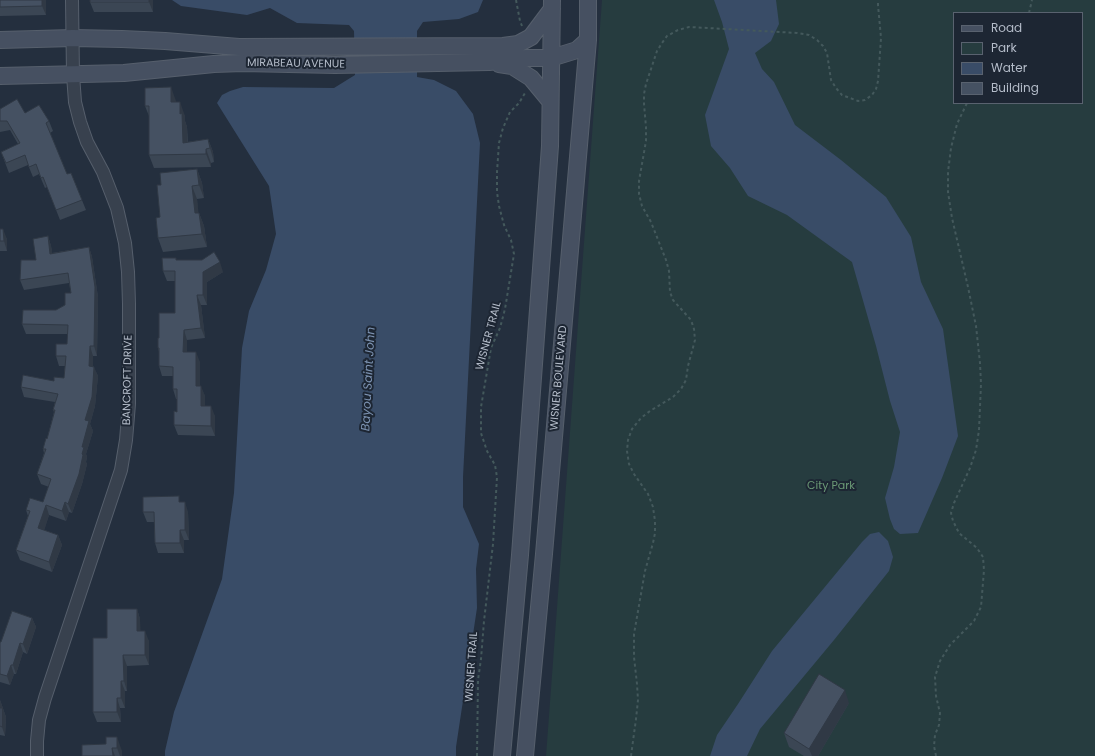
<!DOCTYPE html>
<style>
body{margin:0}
#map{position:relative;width:1095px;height:756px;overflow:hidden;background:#242f3e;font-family:Poppins,sans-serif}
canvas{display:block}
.legend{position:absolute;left:953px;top:12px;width:130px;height:92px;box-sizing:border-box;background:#1d2633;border:1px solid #59626f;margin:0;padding:5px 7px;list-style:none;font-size:12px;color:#b4bcc9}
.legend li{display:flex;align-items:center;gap:8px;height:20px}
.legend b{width:20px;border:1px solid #59626f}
</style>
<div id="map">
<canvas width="1095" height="756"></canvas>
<ul class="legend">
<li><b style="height:5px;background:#465061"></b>Road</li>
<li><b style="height:11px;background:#263c3f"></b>Park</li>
<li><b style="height:11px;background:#394c67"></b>Water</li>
<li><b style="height:11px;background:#455162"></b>Building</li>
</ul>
</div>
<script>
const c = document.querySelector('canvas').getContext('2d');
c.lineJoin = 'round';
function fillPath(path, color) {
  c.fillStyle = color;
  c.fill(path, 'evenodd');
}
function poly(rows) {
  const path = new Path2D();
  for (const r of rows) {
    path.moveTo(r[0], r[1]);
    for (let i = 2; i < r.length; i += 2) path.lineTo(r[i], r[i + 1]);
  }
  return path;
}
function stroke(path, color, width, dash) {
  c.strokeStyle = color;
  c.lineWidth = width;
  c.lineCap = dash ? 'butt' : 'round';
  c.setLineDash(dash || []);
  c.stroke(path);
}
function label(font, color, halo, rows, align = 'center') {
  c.font = font + ' Poppins,sans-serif';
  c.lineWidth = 4;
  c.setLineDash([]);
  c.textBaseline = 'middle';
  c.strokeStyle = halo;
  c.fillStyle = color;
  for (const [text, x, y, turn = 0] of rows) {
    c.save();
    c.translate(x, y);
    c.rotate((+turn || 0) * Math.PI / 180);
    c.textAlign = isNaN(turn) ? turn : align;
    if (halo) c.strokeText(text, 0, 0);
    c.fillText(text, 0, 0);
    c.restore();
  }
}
fillPath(poly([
 [602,0,1095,0,1095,756,546,756],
 [954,13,1082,13,1082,103,954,103]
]), '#263c3f');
fillPath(poly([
 [172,0,483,0,478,12,459,19,423,22,417,31,417,77,434,80,456,91,473,114,480,143,463,477,463,507,479,544,476,569,477,608,456,747,456,756,165,756,165,751,174,712,222,579,234,493,242,348,249,311,266,270,276,234,269,186,217,103,222,95,230,91,243,87,334,88,355,75,354,31,349,25,297,23,270,8,247,15,181,6],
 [714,0,776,0,779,24,771,41,755,53,762,69,774,82,795,125,841,160,886,197,911,237,921,282,943,329,958,436,942,478,918,533,900,534,894,529,890,519,885,498,894,467,900,432,890,401,876,346,852,262,787,215,748,196,730,168,711,146,705,115,729,49,722,22],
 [879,532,888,541,893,557,889,571,834,640,760,729,747,756,710,756,717,735,738,704,772,651,862,542,870,534]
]), '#394c67');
const street = poly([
 [37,756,37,741,39,720,45,698,121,470,126,440,129,404,129,304,128,272,125,243,117,208,103,172,87,142,80,122,75,102,73,75,72,0]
]);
const secondary = poly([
 [0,40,73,38,122,39,165,41,239,47,503,46,518,44,531,37,552,9],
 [499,64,512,66,531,78,550,101],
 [0,76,124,73,214,64,243,63,335,65,489,62,527,58,551,58,577,50,588,40],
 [502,756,520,555,550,146,552,0],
 [525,756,544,554,588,40,588,0]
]);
stroke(street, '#565f6c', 14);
stroke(secondary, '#565f6c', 18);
stroke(poly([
 [516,0,520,21,522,26],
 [1029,13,1032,0],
 [477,756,478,680,481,659,484,621,493,544,497,477,495,465,487,451,481,433,481,407,491,348,500,328,505,309,514,254,511,240,504,225,499,206,497,192,497,172,499,143,503,128,510,112,519,103,525,93],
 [631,756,636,719,638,700,637,684,634,657,634,634,645,571,653,543,655,533,655,521,653,507,648,494,634,474,629,464,627,451,628,440,632,429,641,418,650,411,673,397,681,389,686,380,688,366,695,340,694,329,691,320,673,300,670,292,669,271,666,260,651,222,642,206,639,194,639,181,646,141,646,127,644,104,644,94,646,84,657,51,662,43,667,36,678,30,689,27,797,33,809,35,817,40,823,46,827,53,831,80,836,88,842,95,858,101,865,100,872,95,876,89,878,81,881,38,878,5,878,0],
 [936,756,934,746,935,735,939,725,940,713,936,696,935,677,940,661,950,645,974,621,981,607,984,570,983,557,977,548,959,533,953,521,951,513,954,503,970,468,976,450,979,430,981,384,980,363,976,326,968,287,952,218,948,192,948,172,951,148,957,124,967,103]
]), '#44595c', 2, [3, 3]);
stroke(street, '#38414e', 12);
stroke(secondary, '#465061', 16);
fillPath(poly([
 [0,0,46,0,46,15,0,16],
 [153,0,153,12,94,12,90,2],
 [176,101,176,102,185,116,185,121,187,127,188,142,208,139,213,152,214,162,211,163,211,167,154,168,149,155,149,116,145,106],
 [0,109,25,113,49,121,53,131,50,133,67,174,71,173,86,210,60,220,47,187,45,188,39,174,33,177,28,165,9,173,1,152,18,144,10,130,0,132],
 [197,169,202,183,204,198,197,199,198,213,199,213,204,226,207,247,163,252,158,238,160,217,161,185],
 [0,229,7,239,7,251,0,251],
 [48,236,51,246,52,253,89,247,92,257,98,297,97,356,93,356,93,366,98,376,95,406,90,424,93,431,86,454,87,457,86,462,87,464,82,484,72,513,69,512,66,521,49,515,44,530,58,535,62,545,52,572,20,560,16,550,28,516,26,510,43,502,49,487,41,484,37,474,44,453,43,449,47,439,54,412,53,410,55,402,24,397,21,387,54,381,64,378,65,366,59,366,56,356,67,344,68,334,26,334,22,324,56,310,65,305,71,293,69,283,24,290,20,280,36,260],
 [177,260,223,272,207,282,207,305,201,305,205,338,187,340,187,352,200,362,200,386,205,396,205,406,215,416,215,436,178,435,174,425,177,412,177,399,176,399,173,389,173,376,162,376,159,366,159,352,158,348,159,338,175,313,175,281,167,281,163,271],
 [181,502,188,512,189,540,184,540,184,553,158,553,155,543,154,522,147,522,143,512],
 [137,609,140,619,140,631,149,641,149,665,127,666,127,691,125,691,125,708,120,708,121,722,97,722,93,712,107,638],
 [32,618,36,627,27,654,23,652,16,674,14,674,10,685,0,682,0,642,1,642],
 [0,700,6,717,5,736,0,735],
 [849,703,818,756,804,756,789,747,784,733],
 [106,737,122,751,122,756,82,756,106,744]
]), '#3b4654');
fillPath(poly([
 [42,0,46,0,46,15,42,6],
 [149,0,153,0,153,12,149,2],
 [171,87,176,101,175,115,171,102],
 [180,102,185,116,185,121,187,127,188,154,183,143,180,114],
 [208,139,213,152,214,162,210,148],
 [206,149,211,163,211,167,206,154],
 [197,169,202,183,204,198,199,185],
 [192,186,197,199,200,226,195,213],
 [199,213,204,226,207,247,202,234],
 [3,229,7,239,7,251,4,241],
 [48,236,51,246,54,263,50,254],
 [89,247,92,257,98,297,97,356,94,346],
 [220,262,223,272,207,282,207,305,203,295,203,272],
 [197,295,201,305,205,338,201,328],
 [184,330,187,340,187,362,183,352],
 [90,346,93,356,93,376,89,366],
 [196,352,200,362,200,396,196,386],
 [94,367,98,376,95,406,90,424,93,431,86,454,87,457,86,462,87,464,82,484,72,513,68,504,82,447,85,420],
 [201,386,205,396,205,416,201,406],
 [211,406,215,416,215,436,211,426],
 [65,502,69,512,66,521,62,511],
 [185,502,188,512,189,540,185,530],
 [46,505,49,515,42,538,38,528],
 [180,530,184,540,184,553,180,543],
 [58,535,62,545,52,572,49,562],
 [137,609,140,619,141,641,137,631],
 [32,618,36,627,27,654,23,644],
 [145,631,149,641,149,665,145,655],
 [20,643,23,652,16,674,13,665],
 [123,655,127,666,127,691,124,681],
 [11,665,14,674,10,685,7,676],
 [121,681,125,691,125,708,121,698],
 [845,690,849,703,818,756,812,756,809,749],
 [117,698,120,708,121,722,117,712],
 [0,700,6,717,5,736,2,727,0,711],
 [117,737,122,751,122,756,120,756,117,748],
 [112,748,115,756,113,756]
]), '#303945');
const building = poly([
 [0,0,42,0,42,6,0,7,0,0],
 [90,0,149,0,149,2,90,2,90,0],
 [171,87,171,102,180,102,180,114,182,113,183,143,208,139,210,148,206,149,206,154,149,155,149,106,145,106,145,88,171,87],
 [17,99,25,113,39,105,49,121,46,123,67,174,71,173,82,200,56,210,43,177,41,178,36,164,29,167,25,155,6,163,1,152,20,143,7,121,0,121,0,109,17,99],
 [197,169,199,185,192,186,195,213,199,213,202,234,158,238,156,218,160,217,157,185,161,185,160,173,197,169],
 [0,229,3,229,4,241,0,241,0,229],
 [48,236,50,254,89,247,95,287,94,346,90,346,89,366,94,367,92,397,85,420,89,421,82,447,84,447,82,454,83,455,79,474,68,504,65,502,62,511,46,505,38,528,58,535,49,562,16,550,30,511,26,510,30,498,43,502,51,479,37,474,46,449,43,449,46,438,47,439,55,410,53,410,58,394,21,387,23,375,54,381,54,377,64,378,66,356,56,356,56,344,67,344,68,325,22,324,23,310,56,310,65,305,65,293,71,293,68,273,20,280,21,260,36,260,33,239,48,236],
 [214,252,220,262,203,272,203,295,197,295,201,328,184,330,183,352,196,352,196,386,201,386,201,406,211,406,211,426,174,425,174,411,177,412,177,389,173,389,173,367,159,366,159,348,158,348,158,338,159,338,159,313,175,313,175,271,163,271,162,258,176,258,176,260,202,260,214,252],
 [179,496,179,502,185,502,185,530,180,530,180,543,155,543,154,512,143,512,143,497,179,496],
 [107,609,137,609,137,631,145,631,145,655,123,655,124,681,121,681,121,698,117,698,117,712,93,712,93,638,107,638,107,609],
 [12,611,32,618,23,644,20,643,13,665,11,665,7,676,0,674,0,642,1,642,12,611],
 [819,674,845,690,809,749,784,733,819,674],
 [0,708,2,708,2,727,0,726,0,708],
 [106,737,117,737,117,748,112,748,113,756,82,756,82,745,106,744,106,737]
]);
fillPath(building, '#455162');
stroke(building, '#303945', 1);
label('11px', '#b4bcc9', '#1d2633', [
 ["MIRABEAU AVENUE",296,64,1],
 ["WISNER TRAIL",489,336,-75],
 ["WISNER BOULEVARD",559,378,-85],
 ["BANCROFT DRIVE",128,380,-89],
 ["WISNER TRAIL",472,667,-86]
]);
label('11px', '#6b9a76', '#1d2633', [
 ["City Park",831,486]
]);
label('italic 12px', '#7c92b1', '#1d2633', [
 ["Bayou Saint John",369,379,-87]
]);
</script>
